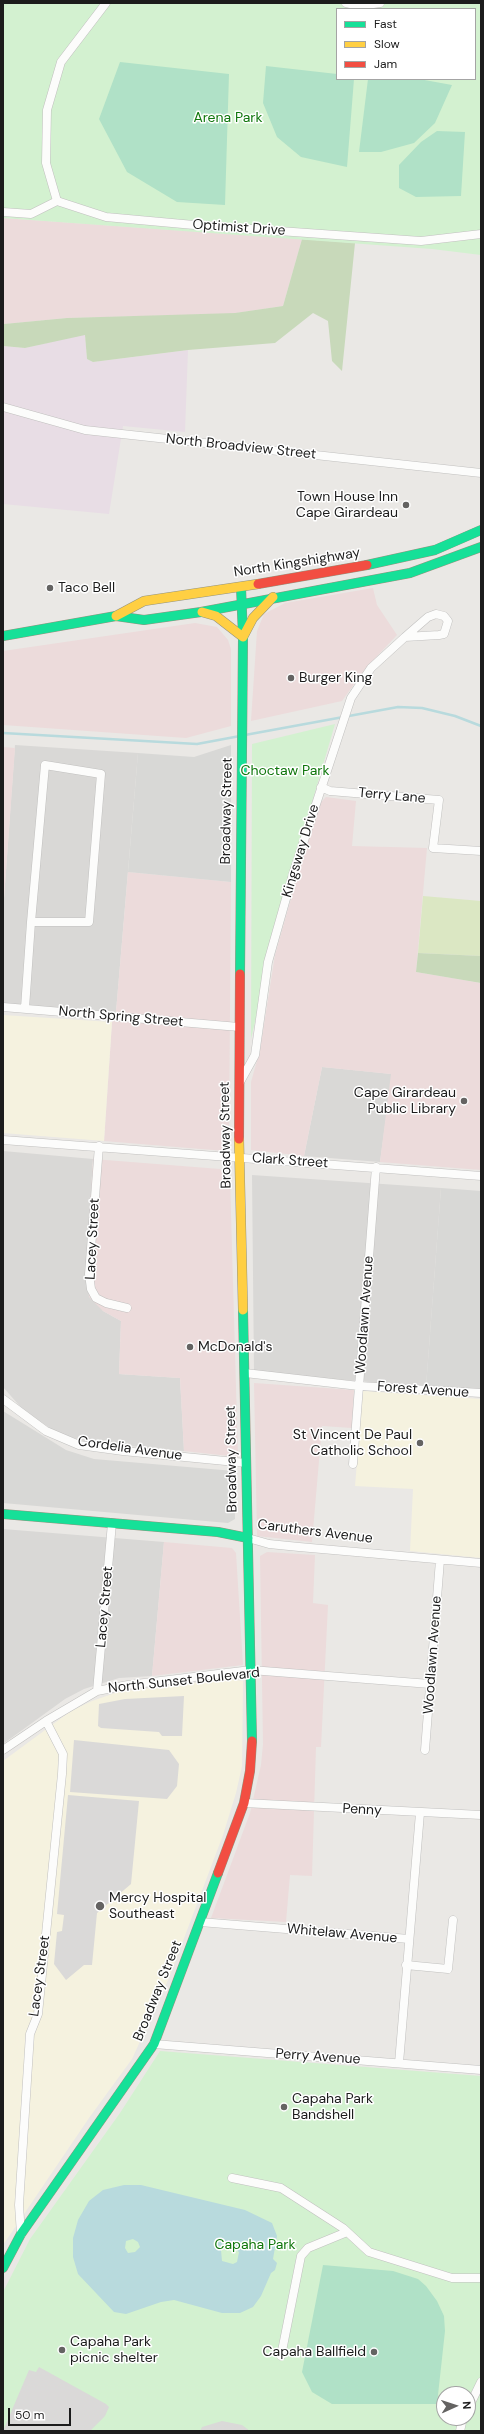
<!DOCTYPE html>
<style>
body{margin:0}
#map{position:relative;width:484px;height:2434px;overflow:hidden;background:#eae8e5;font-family:"DM Sans",sans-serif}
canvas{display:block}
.frame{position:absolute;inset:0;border:4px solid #1c1c1c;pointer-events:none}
.legend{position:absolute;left:336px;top:8px;width:140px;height:72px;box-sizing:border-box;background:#fff;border:1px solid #a4a4a4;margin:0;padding:5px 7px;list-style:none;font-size:12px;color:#1c1c1c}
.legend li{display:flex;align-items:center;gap:8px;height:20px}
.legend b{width:20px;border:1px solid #a4a4a4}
.north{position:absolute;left:436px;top:2386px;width:40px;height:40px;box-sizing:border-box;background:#fff;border:1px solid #a4a4a4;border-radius:50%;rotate:87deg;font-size:11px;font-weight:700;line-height:16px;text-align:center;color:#1c1c1c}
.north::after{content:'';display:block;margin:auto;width:14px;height:18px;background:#646362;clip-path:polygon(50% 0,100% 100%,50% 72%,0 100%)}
.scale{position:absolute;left:8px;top:2408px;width:63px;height:18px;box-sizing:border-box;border:2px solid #1c1c1c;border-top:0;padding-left:5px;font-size:12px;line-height:14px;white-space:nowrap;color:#1c1c1c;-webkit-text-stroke:3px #fff;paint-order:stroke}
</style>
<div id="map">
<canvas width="484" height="2434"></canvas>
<div class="frame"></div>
<ul class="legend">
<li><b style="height:5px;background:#16e098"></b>Fast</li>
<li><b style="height:5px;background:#ffcf43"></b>Slow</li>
<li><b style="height:5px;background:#f24e42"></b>Jam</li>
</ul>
<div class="north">N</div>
<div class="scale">50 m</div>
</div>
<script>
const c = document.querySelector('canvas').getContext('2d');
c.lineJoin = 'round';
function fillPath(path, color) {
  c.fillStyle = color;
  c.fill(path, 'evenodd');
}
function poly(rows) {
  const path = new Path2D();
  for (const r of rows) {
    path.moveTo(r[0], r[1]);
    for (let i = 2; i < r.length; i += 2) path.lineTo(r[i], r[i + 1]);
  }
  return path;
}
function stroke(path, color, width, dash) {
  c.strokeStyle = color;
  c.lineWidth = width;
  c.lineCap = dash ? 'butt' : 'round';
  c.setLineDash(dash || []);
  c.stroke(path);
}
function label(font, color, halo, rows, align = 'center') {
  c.font = font + ' "DM Sans",sans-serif';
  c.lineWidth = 3;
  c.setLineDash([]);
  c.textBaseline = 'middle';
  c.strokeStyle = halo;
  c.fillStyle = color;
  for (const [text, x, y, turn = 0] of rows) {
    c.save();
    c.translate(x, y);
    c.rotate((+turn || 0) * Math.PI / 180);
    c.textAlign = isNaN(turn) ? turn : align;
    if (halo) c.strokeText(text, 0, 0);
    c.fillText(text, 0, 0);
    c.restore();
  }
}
fillPath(poly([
 [15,745,138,753,116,1012,3,1004,3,912],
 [322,1067,392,1074,380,1162,304,1156],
 [3,1151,93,1159,86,1275,103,1311,121,1321,119,1374,180,1378,184,1451,87,1442,58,1433,25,1412,3,1387],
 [252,1175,441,1188,426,1387,254,1372],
 [3,1529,164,1542,152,1676,119,1678,84,1689,65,1699,3,1744]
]), '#d9d8d6');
fillPath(poly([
 [3,218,302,239,283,306,230,314,67,318,5,324,3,326],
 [373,588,377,605,397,635,365,669,342,701,251,721,257,631,264,614,285,603],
 [195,623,217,627,228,640,231,649,231,726,186,738,3,725,3,651],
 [3,747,15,748,3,912],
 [326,797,356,801,352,846,427,848,416,972,481,983,481,1170,380,1162,391,1074,322,1067,304,1156,251,1150,251,1082,260,1050,275,955,300,867,320,803],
 [128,872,231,882,229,1138,225,1151,104,1141,112,1022,116,1012],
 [93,1159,220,1169,230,1178,238,1457,184,1451,180,1378,119,1374,121,1321,103,1311,89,1297,86,1275],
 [254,1383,354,1390,352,1428,322,1426,312,1542,257,1536],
 [164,1542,232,1548,236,1553,243,1665,152,1676],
 [267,1552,315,1555,313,1603,328,1605,321,1747,316,1747,312,1876,290,1875,286,1922,211,1918,250,1813,261,1765,263,1744,260,1556]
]), '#ecdbdb');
fillPath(poly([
 [85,334,87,359,93,362,188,350,185,432,123,426,109,514,3,504,3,346,25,348]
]), '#e8dde5');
fillPath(poly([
 [3,1015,112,1022,104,1141,3,1133],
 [363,1391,481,1399,481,1558,410,1551,413,1489,355,1486],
 [228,1679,243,1681,242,1766,236,1793,223,1835,169,1978,132,2059,89,2118,3,2245,3,1761,71,1711,92,1701,118,1692]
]), '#f5f2df');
fillPath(poly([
 [231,745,231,882,128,872,138,753,194,757],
 [441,1188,481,1191,481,1390,426,1387],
 [3,1411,66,1450,94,1459,234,1471,235,1519,228,1523,3,1503]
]), '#d8d8d6');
fillPath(poly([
 [423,896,481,901,481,956,418,953]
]), '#dbe7c3');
fillPath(poly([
 [302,239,355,243,342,371,332,361,328,321,313,313,275,343,188,350,93,362,87,359,85,335,25,348,3,346,4,324,67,318,235,313,283,306],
 [418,953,481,956,481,983,416,972]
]), '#c8d9ba');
fillPath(poly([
 [3,3,481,3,481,255,432,249,3,218],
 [337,9,475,9,475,79,337,79],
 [335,724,284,898,251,1039,252,744],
 [160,2051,481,2076,481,2431,3,2431,3,2292,30,2239,120,2113],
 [444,2394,468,2394,468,2418,444,2418]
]), '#d3f1d0');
fillPath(poly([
 [120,62,229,74,225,205,177,202,127,172,99,119],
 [266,66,337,74,337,79,354,79,347,167,301,157,277,137,263,103],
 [368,79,419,79,452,85,435,123,414,143,381,152,359,152],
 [437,131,465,132,461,196,416,197,399,188,399,165,421,142],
 [323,2265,393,2271,418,2279,426,2286,437,2301,444,2316,445,2331,437,2404,332,2404,312,2392,302,2372]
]), '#b0e1c7');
fillPath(poly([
 [184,1696,182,1736,162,1736,159,1732,101,1728,98,1726,99,1704,125,1699],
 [74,1740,169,1750,179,1764,177,1786,167,1799,70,1792],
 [68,1795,139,1801,131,1884,97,1913,92,1965,84,1965,66,1980,54,1964,57,1932,62,1931,64,1915,57,1914],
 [39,2367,106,2404,109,2407,105,2416,90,2431,3,2431,29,2370,36,2372],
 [222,2421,242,2425,250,2431,200,2431,202,2427]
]), '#dad9d8');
fillPath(poly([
 [124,2185,141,2185,245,2210,272,2223,277,2236,273,2259,277,2263,275,2270,271,2273,261,2296,253,2307,240,2313,222,2313,174,2300,161,2302,126,2314,114,2312,78,2274,73,2257,73,2238,78,2220,89,2201,103,2190],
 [133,2239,138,2242,140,2247,135,2252,128,2253,125,2248,126,2241],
 [233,2247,239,2252,237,2262,233,2264,222,2261,221,2250]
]), '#b8dadd');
stroke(poly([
 [3,733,197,744,240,736],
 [245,735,398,707,422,708,455,716,481,726]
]), '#b8dadd', 2.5);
const street = poly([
 [346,3,360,6,380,3],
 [57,201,46,163,47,110,61,62,106,3],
 [3,212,31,214,57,201,106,217,194,225,421,241,481,234],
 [3,407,85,430,481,473],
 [45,765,101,774,89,922,31,922,45,765],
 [321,787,330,791,439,800,433,848,481,851],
 [3,1007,239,1027],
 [25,1008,31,922],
 [240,1082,255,1055,268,962,293,874,351,698,371,668,405,637,439,635,444,634,448,621,444,616,436,614,428,617,405,637],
 [3,1140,481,1176],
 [99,1146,89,1274,91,1289,96,1298,106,1303,127,1308],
 [245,1373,359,1386,481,1393],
 [3,1399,46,1431,79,1445,123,1451,246,1463],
 [353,1464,376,1167],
 [248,1538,269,1544,299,1547,481,1563],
 [97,1691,112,1523],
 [3,1750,46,1721,97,1691,128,1685,251,1670,430,1684],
 [425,1750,440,1560],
 [244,1803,481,1815],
 [200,1922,409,1939],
 [406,1965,448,1969,453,1920],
 [154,2044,481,2070],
 [399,2063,420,1813],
 [232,2178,281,2188,343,2228,369,2252,452,2278,481,2278],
 [21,2234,19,2205,30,2034,38,2014,62,1774,63,1754,46,1721],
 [281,2356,301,2256,308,2248,347,2232],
 [468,2409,481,2382],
 [460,2431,463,2418]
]);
const fast = poly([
 [367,565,435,550,481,530],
 [3,636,116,616,144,620,201,612,410,573,481,547],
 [240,974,243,637,241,587],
 [243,1310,252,1741],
 [3,1514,218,1532,248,1538],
 [3,2268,21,2234,154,2044,218,1873]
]);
const slow = poly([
 [202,612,216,616,243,637,253,618,273,597],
 [116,616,144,601,258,584],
 [239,1139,243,1310]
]);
const jam = poly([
 [258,584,367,565],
 [239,1139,240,974],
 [218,1873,244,1803,250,1771,252,1741]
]);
stroke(street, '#c1c0bf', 9);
stroke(fast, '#94937e', 10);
stroke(slow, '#94937e', 10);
stroke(jam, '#94937e', 10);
stroke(street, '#fcfcfb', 8);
stroke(fast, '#16e098', 9);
stroke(slow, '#ffcf43', 9);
stroke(jam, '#f24e42', 9);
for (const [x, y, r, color] of [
 [406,505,4,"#646362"],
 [50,588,4,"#646362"],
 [291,678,4,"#646362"],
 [464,1101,4,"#646362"],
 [190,1347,4,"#646362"],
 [420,1443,4,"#646362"],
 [100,1906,5,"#646362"],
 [284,2107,4,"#646362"],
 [62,2350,4,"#646362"],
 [374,2352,4,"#646362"]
]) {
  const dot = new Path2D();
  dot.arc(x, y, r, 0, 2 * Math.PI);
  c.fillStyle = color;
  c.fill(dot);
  stroke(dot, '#fff', 1.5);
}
label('14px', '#10770d', '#fff', [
 ["Arena Park",228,118],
 ["Choctaw Park",285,771],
 ["Capaha Park",255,2245]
]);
label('14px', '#1c1c1c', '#fff', [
 ["Optimist Drive",239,228,4],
 ["North Broadview Street",241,447,6],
 ["North Kingshighway",297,563,-9],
 ["Terry Lane",392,796,5],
 ["Broadway Street",227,811,-89],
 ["Kingsway Drive",301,851,-73],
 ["North Spring Street",121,1017,5],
 ["Broadway Street",226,1135,-91],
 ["Clark Street",290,1161,4],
 ["Lacey Street",93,1239,-87],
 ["Woodlawn Avenue",365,1315,-86],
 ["Forest Avenue",423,1390,4],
 ["Cordelia Avenue",130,1449,8],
 ["Broadway Street",232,1459,-91],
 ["Caruthers Avenue",315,1532,7],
 ["Lacey Street",105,1607,-85],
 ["Woodlawn Avenue",433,1655,-86],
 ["North Sunset Boulevard",184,1681,-6],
 ["Penny",362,1810,3],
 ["Whitelaw Avenue",342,1934,5],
 ["Lacey Street",40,1976,-82],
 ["Broadway Street",158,1991,-68],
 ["Perry Avenue",318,2057,4]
]);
label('14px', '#1c1c1c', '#fff', [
 ["Town House Inn",398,497,"right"],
 ["Cape Girardeau",398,513,"right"],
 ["Taco Bell",58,588],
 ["Burger King",299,678],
 ["Cape Girardeau",456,1093,"right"],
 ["Public Library",456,1109,"right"],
 ["McDonald's",198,1347],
 ["St Vincent De Paul",412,1435,"right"],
 ["Catholic School",412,1451,"right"],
 ["Mercy Hospital",109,1898],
 ["Southeast",109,1914],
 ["Capaha Park",292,2099],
 ["Bandshell",292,2115],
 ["Capaha Park",70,2342],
 ["picnic shelter",70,2358],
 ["Capaha Ballfield",366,2352,"right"]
], 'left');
</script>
